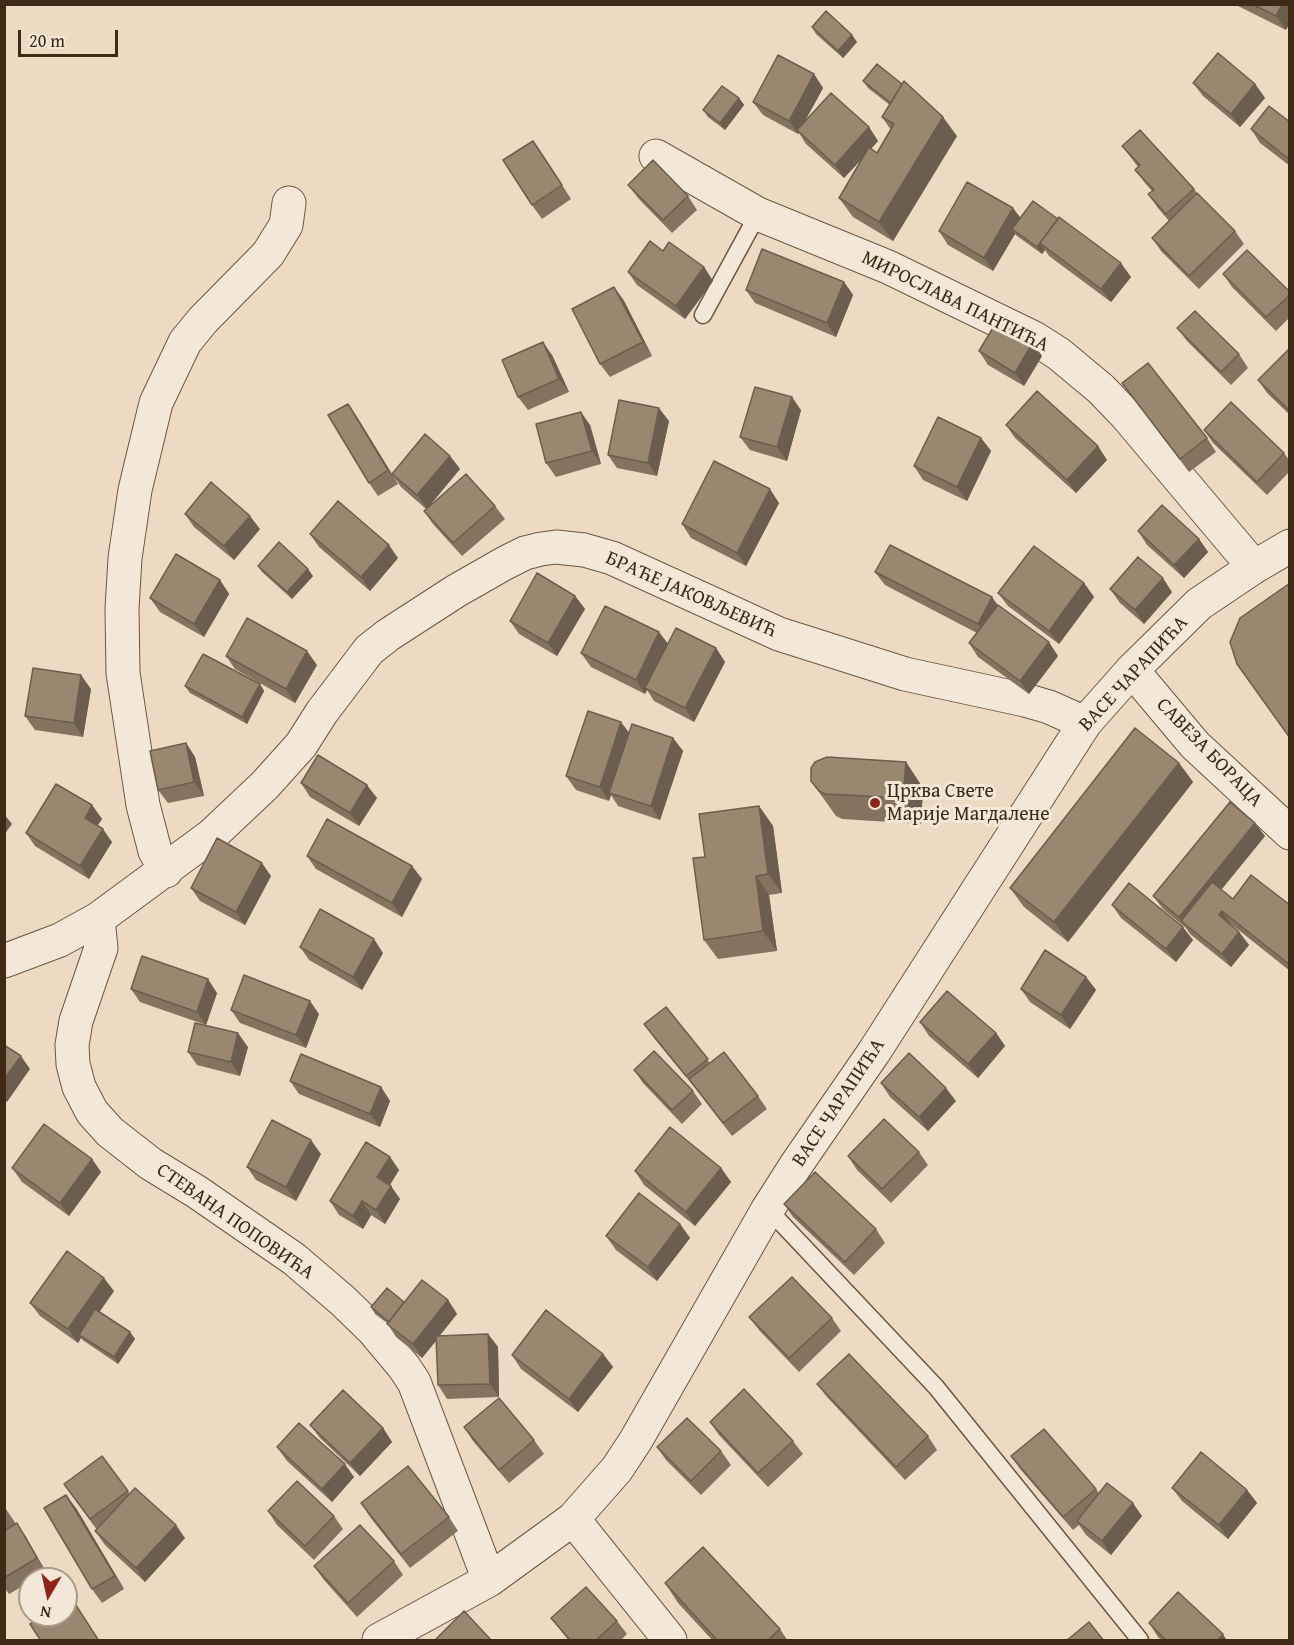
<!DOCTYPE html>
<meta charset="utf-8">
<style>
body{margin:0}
#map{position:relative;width:1294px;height:1645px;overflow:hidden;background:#ecdbc2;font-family:"Gentium Book Plus",serif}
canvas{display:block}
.frame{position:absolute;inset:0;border:6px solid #3f2b15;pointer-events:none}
.north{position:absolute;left:18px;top:1567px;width:60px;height:60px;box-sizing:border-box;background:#f3e8d7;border:2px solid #ab9c89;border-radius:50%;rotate:189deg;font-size:16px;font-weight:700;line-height:24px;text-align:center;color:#3f2b15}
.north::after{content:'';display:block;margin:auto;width:21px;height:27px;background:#8f2418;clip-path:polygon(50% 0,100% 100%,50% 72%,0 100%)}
.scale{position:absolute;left:18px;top:30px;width:100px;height:27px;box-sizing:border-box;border:3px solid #3f2b15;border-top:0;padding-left:8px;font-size:18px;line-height:21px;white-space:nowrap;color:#3f2b15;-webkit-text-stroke:4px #f3e8d7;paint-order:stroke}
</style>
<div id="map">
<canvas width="1294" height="1645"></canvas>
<div class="frame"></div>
<div class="north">N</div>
<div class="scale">20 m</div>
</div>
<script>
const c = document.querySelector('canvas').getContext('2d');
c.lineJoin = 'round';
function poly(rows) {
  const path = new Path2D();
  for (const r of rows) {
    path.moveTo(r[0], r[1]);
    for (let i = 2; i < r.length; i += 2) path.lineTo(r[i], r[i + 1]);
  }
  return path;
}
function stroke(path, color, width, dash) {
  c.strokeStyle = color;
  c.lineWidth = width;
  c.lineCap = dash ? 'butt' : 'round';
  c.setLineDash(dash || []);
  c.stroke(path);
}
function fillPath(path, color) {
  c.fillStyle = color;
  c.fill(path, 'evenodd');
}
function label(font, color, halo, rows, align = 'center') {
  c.font = font + ' "Gentium Book Plus",serif';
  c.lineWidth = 6;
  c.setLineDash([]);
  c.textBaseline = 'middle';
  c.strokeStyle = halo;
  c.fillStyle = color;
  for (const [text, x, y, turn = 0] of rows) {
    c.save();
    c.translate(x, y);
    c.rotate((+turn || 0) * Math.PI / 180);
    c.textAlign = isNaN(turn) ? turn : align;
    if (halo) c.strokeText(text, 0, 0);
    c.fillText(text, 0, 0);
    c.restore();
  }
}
const service = poly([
 [703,315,758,214],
 [768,1209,936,1387,1140,1640]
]);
const minor = poly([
 [656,156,758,214,888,267,1034,338,1059,354,1101,389,1126,415,1254,567],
 [166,871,155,851,143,805,123,673,122,609,125,558,135,490,156,403,185,342,203,320,268,254,286,225,289,203],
 [98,919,101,948,76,1021,72,1045,73,1064,79,1087,92,1112,110,1132,151,1164,197,1192,294,1259,342,1300,373,1330,404,1367,414,1382,489,1580],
 [4,961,60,940,98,919,212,835,265,785,301,745,322,712,369,650,388,635,456,591,505,563,525,553,541,549,556,547,584,550,612,558,779,634,905,674,1025,700,1049,707,1085,723],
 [573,1519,670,1640],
 [379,1640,489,1580,573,1519,617,1469,636,1440,768,1209,796,1165,874,1052,1085,723,1132,670]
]);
const tertiary = poly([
 [1290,546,1254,567,1199,604,1132,670,1195,745,1290,833]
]);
stroke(service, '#6a5740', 19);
stroke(minor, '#6a5740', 35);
stroke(tertiary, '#6a5740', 35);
stroke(service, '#f3e8d7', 16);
stroke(minor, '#f3e8d7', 33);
stroke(tertiary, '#f3e8d7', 33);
fillPath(poly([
 [1234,4,1290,4,1290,22,1286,30],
 [812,27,852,35,857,42,843,58,816,34],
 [814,74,823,88,805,121,869,127,878,141,871,149,877,153,891,130,882,117,890,105,868,88,863,81,957,136,893,241,853,217,839,198,864,157,844,178,806,144,799,133,798,134,763,115,753,102],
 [1193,83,1255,84,1265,98,1240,127,1203,96],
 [739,98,744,105,725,130,708,117,703,110],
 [1290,122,1290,166,1260,143,1251,129],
 [1122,146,1194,189,1197,193,1235,231,1244,244,1199,289,1161,251,1152,238,1169,221,1158,208,1148,194,1152,191,1145,183,1135,170,1138,167,1132,159],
 [543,155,571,199,542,219,532,205],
 [628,185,688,196,697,210,672,233,638,198],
 [1020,218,1131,277,1111,302,1049,256,1045,250,1042,254,1017,236,1015,234,993,271,948,245,939,231],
 [663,251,704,267,713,281,685,319,637,285,628,272],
 [1223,274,1290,292,1290,317,1276,331,1232,287],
 [844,282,853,295,836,337,755,303,746,290],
 [614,287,624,301,652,356,610,377,600,364],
 [1177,328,1239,354,1248,368,1231,385,1187,341],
 [1290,348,1290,415,1267,393,1258,380],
 [979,351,1042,356,1024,386,988,365],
 [552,355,569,392,528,410,518,397],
 [1122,383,1207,438,1216,452,1189,472],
 [348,404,357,417,398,484,378,496,369,483],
 [801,410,787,461,750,450,740,437],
 [669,421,657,476,617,468,608,455],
 [590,425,601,464,556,477,546,463],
 [1006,425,1107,460,1076,493,1015,438],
 [1204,430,1284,453,1290,461,1290,471,1267,495,1213,443],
 [981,438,991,451,967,501,923,480,914,466],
 [450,456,460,469,428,507,495,506,505,519,462,556,433,524,424,511,426,509,401,487,392,474],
 [779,503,746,566,691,538,682,524],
 [185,514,260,529,234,560,194,527],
 [1138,531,1199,539,1208,552,1184,578,1147,545],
 [310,534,398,558,370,591,319,547],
 [258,566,313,576,292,599,262,572],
 [875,572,998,605,1058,656,1029,694,978,657,969,643,977,633,885,585],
 [220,580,229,594,204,637,160,612,150,598],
 [1084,583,1094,597,1059,644,1008,606,998,593],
 [1110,589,1172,592,1144,624,1120,603],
 [575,596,585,609,557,656,519,634,510,621],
 [668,644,716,648,725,662,694,722,654,701,647,690,645,694,591,667,581,653],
 [226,656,317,665,295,703,235,669],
 [260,684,264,691,247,724,190,693,185,686],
 [91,689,83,737,35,730,25,716],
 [629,733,673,738,683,751,660,820,618,806,611,795,609,801,576,790,566,776],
 [186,743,195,757,204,796,168,803,158,790],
 [906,762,923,788,921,824,842,819,836,816,811,781],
 [1179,763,1193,782,1068,942,1024,907,1010,888],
 [301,783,377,798,359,826,310,797],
 [92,805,102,819,97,826,112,842,89,879,35,846,26,833],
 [759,806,773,826,782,893,769,895,777,951,718,959,704,940,705,857],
 [1265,836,1221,890,1233,899,1290,905,1290,971,1231,924,1239,932,1249,945,1231,967,1190,934,1186,928,1163,909,1153,896],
 [307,856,412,866,422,879,402,917,316,869],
 [271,876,245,925,200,901,191,888],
 [1112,905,1193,940,1176,962,1121,918],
 [300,947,383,953,362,990,309,960],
 [1086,977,1096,990,1070,1029,1030,1002,1021,989],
 [131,989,217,993,206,1025,140,1002],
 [666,1007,710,1063,758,1096,767,1109,732,1136,696,1089,654,1038,644,1024],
 [231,1010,319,1014,306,1048,240,1023],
 [920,1022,996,1033,1005,1046,978,1078,929,1036],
 [248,1047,240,1076,197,1065,188,1052],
 [634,1070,693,1091,702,1104,682,1124,643,1083],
 [290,1081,381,1087,390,1101,380,1127,299,1094],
 [881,1083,956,1101,928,1131,890,1097],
 [919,1152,928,1165,891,1203,857,1170,848,1156],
 [321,1154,296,1201,256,1180,247,1167],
 [390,1157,399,1170,390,1185,400,1199,385,1224,371,1215,363,1229,339,1215,330,1201],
 [92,1159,101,1172,69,1216,22,1182,12,1168],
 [721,1168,731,1182,695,1226,644,1185,635,1171],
 [784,1204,876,1229,885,1243,854,1275,793,1217],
 [680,1224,690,1238,657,1281,616,1250,606,1236],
 [114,1291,99,1312,130,1332,135,1339,118,1364,84,1341,81,1338,78,1343,40,1316,30,1303],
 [448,1300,457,1314,439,1336,488,1334,498,1347,499,1397,447,1399,438,1385,436,1341,422,1358,396,1337,387,1323,375,1314,371,1307,404,1302],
 [749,1317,832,1318,841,1331,799,1372,759,1330],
 [603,1354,613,1367,578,1412,521,1369,512,1355],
 [817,1384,928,1436,937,1450,905,1480,827,1397],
 [710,1422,793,1441,803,1454,768,1487,719,1435],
 [310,1425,383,1428,392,1442,360,1476,320,1438],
 [464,1427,534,1440,544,1454,509,1483,473,1441],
 [277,1447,354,1477,332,1502,287,1461],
 [657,1447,721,1451,731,1465,701,1495,666,1460],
 [102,1456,130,1494,185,1538,145,1582,105,1545,95,1531,97,1530,64,1484],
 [1011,1456,1096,1489,1099,1493,1142,1516,1111,1555,1086,1535,1079,1525,1073,1530,1021,1470],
 [1172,1488,1247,1490,1257,1503,1228,1539,1182,1501],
 [361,1503,449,1517,458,1531,410,1568,370,1517],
 [4,1506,16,1524,26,1537,46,1572,34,1579,30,1579,30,1582,9,1594,4,1587],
 [76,1508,124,1589,102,1603,92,1589],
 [268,1511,334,1516,343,1529,314,1560,277,1525],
 [394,1561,403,1575,357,1617,324,1580,314,1566],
 [665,1583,780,1629,788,1641,713,1641,678,1603],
 [551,1618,617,1621,627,1634,620,1641,569,1641,561,1631],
 [1149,1623,1227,1641,1162,1641,1158,1637]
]), '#84745f');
fillPath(poly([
 [1282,4,1290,4,1290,22,1286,30,1276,16],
 [852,35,857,42,843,58,838,51],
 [814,74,823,88,799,132,797,130,799,133,798,134,789,121],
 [1255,84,1265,98,1240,127,1231,114],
 [739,98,744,105,725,130,720,123],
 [943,117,957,136,893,241,879,222],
 [869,127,878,141,844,178,835,165],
 [1013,208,1023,221,1012,229,1015,234,993,271,984,258],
 [1040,243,1045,250,1042,254,1037,247],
 [1121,263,1131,277,1111,302,1101,289],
 [704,267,713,281,685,319,676,306],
 [844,282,853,295,836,337,827,323],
 [614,287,624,301,652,356,643,342],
 [543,342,552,355,569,392,559,379],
 [1033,342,1042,356,1024,386,1015,373],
 [792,397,801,410,787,461,777,447],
 [348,404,357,417,398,484,388,470],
 [659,408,669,421,657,476,648,463],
 [581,412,590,425,601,464,592,451],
 [981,438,991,451,967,501,957,487],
 [1098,446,1107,460,1076,493,1067,480],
 [450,456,460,469,427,509,417,495],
 [770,489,779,503,746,566,737,553],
 [250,516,260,529,234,560,224,546],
 [1199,539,1208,552,1184,578,1174,565],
 [389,545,398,558,370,591,361,577],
 [308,569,313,576,292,599,287,592],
 [1163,578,1172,592,1144,624,1135,610],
 [220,580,229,594,204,637,194,624],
 [1084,583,1094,597,1059,644,1049,631],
 [575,596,585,609,557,656,548,643],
 [992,597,1002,611,987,638,978,624],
 [659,632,669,645,645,688,647,690,645,694,636,680],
 [1049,642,1058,656,1029,694,1020,681],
 [716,648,725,662,694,722,685,708],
 [307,651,317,665,295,703,286,689],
 [81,675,91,689,83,737,74,723],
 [260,684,264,691,247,724,242,717],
 [621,722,631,735,609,793,611,795,609,801,600,787],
 [673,738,683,751,660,820,651,806],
 [186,743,195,757,204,796,194,782],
 [906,762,923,788,921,824,903,798],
 [1179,763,1193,782,1068,942,1054,922],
 [367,785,377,798,359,826,350,813],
 [92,805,102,819,94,831,85,818],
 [759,806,773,826,782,893,768,874],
 [4,814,12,824,4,835],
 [1255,823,1265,836,1190,928,1184,923,1179,917],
 [103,829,112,842,89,879,80,866],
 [262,863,271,876,245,925,236,912],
 [412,866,422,879,402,917,392,903],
 [756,876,769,895,777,951,763,931],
 [1222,911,1231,924,1228,928,1219,915],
 [1183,927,1193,940,1176,962,1166,949],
 [1239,932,1249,945,1231,967,1222,954],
 [374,939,383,953,362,990,353,977],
 [1086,977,1096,990,1070,1029,1061,1015],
 [208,979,217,993,206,1025,197,1012],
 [310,1001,319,1014,306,1048,296,1035],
 [238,1033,248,1047,240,1076,231,1062],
 [996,1033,1005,1046,978,1078,968,1064],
 [21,1056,30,1069,7,1102,4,1098,4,1079],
 [381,1087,390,1101,380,1127,370,1114],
 [946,1088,956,1101,928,1131,919,1117],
 [311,1140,321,1154,296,1201,286,1187],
 [390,1157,399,1170,386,1191,377,1177],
 [92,1159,101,1172,69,1216,60,1203],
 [721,1168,731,1182,695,1226,686,1212],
 [391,1186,400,1199,385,1224,376,1210],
 [362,1201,371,1215,363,1229,353,1216],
 [680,1224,690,1238,657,1281,648,1267],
 [104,1278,114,1291,82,1337,79,1335,81,1338,78,1343,68,1329],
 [448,1300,457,1314,422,1358,413,1344],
 [130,1332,135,1339,118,1364,114,1357],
 [488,1334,498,1347,499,1397,490,1384],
 [603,1354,613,1367,578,1412,569,1399],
 [383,1428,392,1442,360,1476,350,1463],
 [345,1464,354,1477,332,1502,322,1489],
 [1247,1490,1257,1503,1228,1539,1219,1525],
 [66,1495,76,1508,124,1589,115,1576],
 [1133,1503,1142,1516,1111,1555,1102,1541],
 [17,1523,26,1537,46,1572,37,1558],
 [176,1525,185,1538,145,1582,136,1568],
 [1223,1634,1227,1641,1217,1641]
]), '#6b5e4e');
const building = poly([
 [1252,4,1282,4,1276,16,1252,4],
 [826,11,852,35,838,51,812,27,826,11],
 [1218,53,1255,84,1231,114,1193,83,1218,53],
 [778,55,814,74,789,121,753,102,778,55],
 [877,64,902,84,891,103,863,81,877,64],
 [904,81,943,117,879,222,839,198,869,147,877,153,894,124,882,117,904,81],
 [722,86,739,98,720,123,703,110,722,86],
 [831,93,869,127,835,165,797,130,831,93],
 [1269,106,1290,122,1289,159,1251,129,1269,106],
 [1140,130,1194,189,1166,214,1148,194,1154,190,1135,170,1140,165,1122,146,1140,130],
 [533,141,562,185,532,205,503,160,533,141],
 [653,160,688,196,663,220,628,185,653,160],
 [967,182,1013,208,984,258,939,231,967,182],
 [1197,193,1235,231,1189,276,1152,238,1197,193],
 [1033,201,1058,219,1037,247,1012,229,1033,201],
 [1059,217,1121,263,1101,289,1040,243,1059,217],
 [650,241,663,251,669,242,704,267,676,306,628,272,650,241],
 [762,249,844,282,827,323,746,290,762,249],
 [1247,250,1290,292,1290,295,1266,317,1223,274,1247,250],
 [614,287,643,342,600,364,572,309,614,287],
 [1195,311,1239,354,1221,372,1177,328,1195,311],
 [997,321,1033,342,1015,373,979,351,997,321],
 [543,342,559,379,518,397,502,360,543,342],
 [1290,348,1290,411,1258,380,1290,348],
 [1148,363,1207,438,1180,459,1122,383,1148,363],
 [755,387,792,397,777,447,740,437,755,387],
 [1037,391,1098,446,1067,480,1006,425,1037,391],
 [619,400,659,408,648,463,608,455,619,400],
 [1231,402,1284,453,1257,482,1204,430,1231,402],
 [348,404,388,470,369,483,328,415,348,404],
 [581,412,592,451,546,463,536,424,581,412],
 [938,417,981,438,957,487,914,466,938,417],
 [425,434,450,456,417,495,392,474,425,434],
 [714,461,770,489,737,553,682,524,714,461],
 [466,474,495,506,453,543,424,511,466,474],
 [211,482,250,516,224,546,185,514,211,482],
 [338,501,389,545,361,577,310,534,338,501],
 [1162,505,1199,539,1174,565,1138,531,1162,505],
 [279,542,308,569,287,592,258,566,279,542],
 [890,545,992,597,978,624,875,572,890,545],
 [1034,546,1084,583,1049,631,998,593,1034,546],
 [176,554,220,580,194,624,150,598,176,554],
 [1138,557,1163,578,1135,610,1110,589,1138,557],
 [537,573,575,596,548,643,510,621,537,573],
 [1290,583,1290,738,1237,664,1230,642,1240,618,1290,583],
 [998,605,1049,642,1020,681,969,643,998,605],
 [605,606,659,632,636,680,581,653,605,606],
 [247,618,307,651,286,689,226,656,247,618],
 [676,628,716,648,685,708,645,688,676,628],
 [203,654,260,684,242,717,185,686,203,654],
 [33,668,81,675,74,723,25,716,33,668],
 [588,711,621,722,600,787,566,776,588,711],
 [632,724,673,738,651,806,609,793,632,724],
 [1135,728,1179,763,1054,922,1010,888,1135,728],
 [186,743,194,782,158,790,150,751,186,743],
 [318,755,367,785,350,813,301,783,318,755],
 [827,757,906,762,903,798,825,794,819,791,811,781,811,768,815,762,827,757],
 [56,784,92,805,85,818,103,829,80,866,26,833,56,784],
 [1230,802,1255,823,1179,917,1153,896,1230,802],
 [759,806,768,874,756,876,763,931,704,940,693,858,705,857,699,814,759,806],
 [327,819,412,866,392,903,307,856,327,819],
 [217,838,262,863,236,912,191,888,217,838],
 [1251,875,1290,905,1290,965,1222,911,1219,915,1239,932,1222,954,1181,921,1212,882,1233,899,1251,875],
 [1129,883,1183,927,1166,949,1112,905,1129,883],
 [320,909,374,939,353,977,300,947,320,909],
 [1045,950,1086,977,1061,1015,1021,989,1045,950],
 [142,956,208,979,197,1012,131,989,142,956],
 [244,975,310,1001,296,1035,231,1010,244,975],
 [947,991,996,1033,968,1064,920,1022,947,991],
 [666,1007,708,1059,686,1076,644,1024,666,1007],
 [195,1023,238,1033,231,1062,188,1052,195,1023],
 [4,1045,21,1056,4,1079,4,1045],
 [654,1051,693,1091,672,1110,634,1070,654,1051],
 [724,1052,758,1096,723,1123,689,1079,724,1052],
 [909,1053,946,1088,919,1117,881,1083,909,1053],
 [301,1054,381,1087,370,1114,290,1081,301,1054],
 [884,1119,919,1152,882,1189,848,1156,884,1119],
 [272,1120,311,1140,286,1187,247,1167,272,1120],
 [44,1124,92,1159,60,1203,12,1168,44,1124],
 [670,1127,721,1168,686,1212,635,1171,670,1127],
 [366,1142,390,1157,377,1177,391,1186,376,1210,362,1201,353,1216,330,1201,366,1142],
 [815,1172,876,1229,845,1262,784,1204,815,1172],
 [639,1193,680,1224,648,1267,606,1236,639,1193],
 [67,1251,104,1278,68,1329,30,1303,67,1251],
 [792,1277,832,1318,789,1358,749,1317,792,1277],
 [422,1280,448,1300,413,1344,387,1324,422,1280],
 [387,1288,404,1302,389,1322,371,1307,387,1288],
 [95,1309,130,1332,114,1357,79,1335,95,1309],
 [546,1310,603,1354,569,1399,512,1355,546,1310],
 [488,1334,490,1384,438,1385,436,1336,488,1334],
 [849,1354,928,1436,896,1467,817,1384,849,1354],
 [744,1389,793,1441,758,1473,710,1422,744,1389],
 [343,1390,383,1428,350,1463,310,1425,343,1390],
 [499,1398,534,1440,499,1470,464,1427,499,1398],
 [687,1418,721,1451,691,1481,657,1447,687,1418],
 [299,1423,345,1464,322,1489,277,1447,299,1423],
 [1044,1429,1096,1489,1063,1517,1011,1456,1044,1429],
 [1201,1452,1247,1490,1219,1525,1172,1488,1201,1452],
 [102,1456,128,1491,90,1519,64,1484,102,1456],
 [408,1466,449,1517,401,1554,361,1503,408,1466],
 [297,1481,334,1516,305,1546,268,1511,297,1481],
 [1107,1483,1133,1503,1102,1541,1077,1521,1107,1483],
 [135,1488,176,1525,136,1568,95,1531,135,1488],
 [66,1495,115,1576,92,1589,44,1508,66,1495],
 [17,1523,37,1558,4,1578,4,1531,17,1523],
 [360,1525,394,1561,348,1603,314,1566,360,1525],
 [703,1547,780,1629,767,1641,718,1641,665,1583,703,1547],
 [586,1587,617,1621,595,1641,571,1641,551,1618,586,1587],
 [1178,1592,1223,1634,1217,1641,1167,1641,1149,1623,1178,1592],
 [72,1599,99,1641,41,1641,30,1624,45,1615,66,1615,66,1602,72,1599],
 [464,1611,492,1641,434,1641,464,1611],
 [1089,1622,1104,1641,1066,1641,1089,1622]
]);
fillPath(building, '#99876f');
stroke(building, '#6b5e4e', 1.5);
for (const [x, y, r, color] of [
 [875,803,6,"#8f2418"]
]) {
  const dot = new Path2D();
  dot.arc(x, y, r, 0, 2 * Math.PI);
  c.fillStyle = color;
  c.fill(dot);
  stroke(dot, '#f3e8d7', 2);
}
label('20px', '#3f2b15', '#f3e8d7', [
 ["МИРОСЛАВА ПАНТИЋА",955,302,26],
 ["БРАЋЕ ЈАКОВЉЕВИЋ",691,595,24],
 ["ВАСЕ ЧАРАПИЋА",1134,674,-47],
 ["САВЕЗА БОРАЦА",1209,753,46],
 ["ВАСЕ ЧАРАПИЋА",839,1103,-56],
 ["СТЕВАНА ПОПОВИЋА",235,1222,35]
]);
label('20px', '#3f2b15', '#f3e8d7', [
 ["Црква Свете",887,792],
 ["Марије Магдалене",887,815]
], 'left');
</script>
